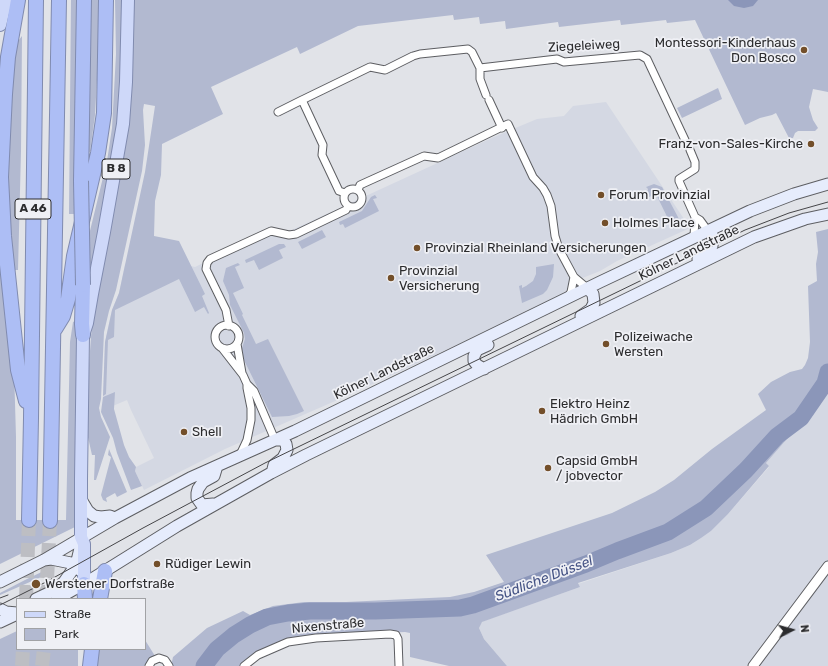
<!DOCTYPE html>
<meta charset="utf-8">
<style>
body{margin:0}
#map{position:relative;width:828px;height:666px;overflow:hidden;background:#e1e3e8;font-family:Rubik,sans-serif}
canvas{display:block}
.legend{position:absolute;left:16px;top:598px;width:130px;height:52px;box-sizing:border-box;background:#eff0f5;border:1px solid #a1a2a5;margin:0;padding:5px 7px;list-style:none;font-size:12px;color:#2c2c2e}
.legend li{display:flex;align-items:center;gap:8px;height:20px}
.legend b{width:20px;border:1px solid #a1a2a5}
.north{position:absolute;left:772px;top:610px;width:40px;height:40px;-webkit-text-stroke:3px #eff0f5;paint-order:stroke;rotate:84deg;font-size:11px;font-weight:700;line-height:16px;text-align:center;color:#2c2c2e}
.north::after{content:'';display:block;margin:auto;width:14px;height:18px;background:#2c2c2e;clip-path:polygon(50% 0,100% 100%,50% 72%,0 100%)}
</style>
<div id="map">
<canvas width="828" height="666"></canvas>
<ul class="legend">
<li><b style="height:5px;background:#ced8f9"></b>Straße</li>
<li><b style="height:11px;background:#b2b9d0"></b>Park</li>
</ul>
<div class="north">N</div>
</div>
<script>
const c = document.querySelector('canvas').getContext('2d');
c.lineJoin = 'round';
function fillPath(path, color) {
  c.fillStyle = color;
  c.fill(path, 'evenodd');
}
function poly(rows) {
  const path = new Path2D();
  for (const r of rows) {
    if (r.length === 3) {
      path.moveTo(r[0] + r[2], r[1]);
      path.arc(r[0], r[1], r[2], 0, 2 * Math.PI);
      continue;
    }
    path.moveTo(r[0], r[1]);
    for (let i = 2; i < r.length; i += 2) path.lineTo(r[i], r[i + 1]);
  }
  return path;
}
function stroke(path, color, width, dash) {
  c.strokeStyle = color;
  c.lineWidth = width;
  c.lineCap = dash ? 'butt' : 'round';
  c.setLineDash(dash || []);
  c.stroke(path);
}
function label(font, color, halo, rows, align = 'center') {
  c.font = font + ' Rubik,sans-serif';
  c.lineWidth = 3.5;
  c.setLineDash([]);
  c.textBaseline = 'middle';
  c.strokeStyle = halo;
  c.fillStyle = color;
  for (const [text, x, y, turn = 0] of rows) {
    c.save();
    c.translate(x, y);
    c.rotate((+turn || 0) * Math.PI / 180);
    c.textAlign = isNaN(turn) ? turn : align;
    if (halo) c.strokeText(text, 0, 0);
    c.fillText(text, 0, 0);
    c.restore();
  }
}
fillPath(poly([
 [606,102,690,228,617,261,600,271,575,281,560,297,349,395,225,449,144,490,135,471,136,467,154,458,131,410,127,400,108,408,103,396,105,342,112,310,119,293,125,264,138,254,195,267,270,231,281,235,494,137,537,119,564,116,573,106],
 [828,392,828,666,507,666,484,639,479,628,481,623,484,621,580,587,578,584,671,553,690,545,711,531,728,514,769,467,766,463]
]), '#d4d8e3');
fillPath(poly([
 [71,0,79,0,75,214,69,214],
 [90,0,98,0,98,61,95,115,90,152,88,153],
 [115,0,122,0,122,54,118,117,102,213,89,274,88,239,107,161,112,128,116,54],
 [132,0,828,0,828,92,813,89,809,107,813,120,818,128,815,131,798,131,795,133,793,138,789,138,776,113,772,115,760,118,745,125,695,20,667,23,666,20,621,25,620,20,559,27,558,22,506,29,505,21,480,24,479,17,454,20,453,15,358,26,300,54,297,47,211,87,223,114,162,144,161,175,155,201,154,236,179,241,205,294,202,296,209,313,208,314,204,307,195,312,179,279,115,310,114,337,108,340,106,394,103,396,105,342,112,310,119,293,145,172,149,146,155,106,144,104,143,110,145,145,142,171,116,290,109,311,104,332,101,399,99,408,101,417,110,437,96,480,94,480,95,455,92,455,87,433,89,365,92,323,123,161,128,116],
 [22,36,21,151,18,270,13,270,9,233,7,159,15,45],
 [718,88,722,99,682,118,677,108],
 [654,184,662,187,679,219,678,222,673,229,656,194,649,197,647,194,648,189,646,187],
 [375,195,377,198,373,199,379,211,345,228,343,224,340,225,339,222,362,211,371,197],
 [828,229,828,392,766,463,769,466,728,514,711,531,701,538,690,545,671,553,578,583,580,587,482,622,479,628,484,639,507,666,449,666,410,657,410,633,405,632,300,637,242,666,171,666,173,657,207,628,243,611,250,615,273,606,304,602,346,602,450,597,474,592,504,582,486,555,612,513,655,492,674,480,712,449,766,410,758,394,771,382,790,372,802,369,805,365,808,358,810,342,808,286,817,281,816,264,818,252,816,232],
 [322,230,326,237,302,249,298,242],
 [279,244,284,244,286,247,279,250,283,258,259,270,254,260,246,263,245,260],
 [0,259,14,369,16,437,16,520,66,520,70,342,73,322,77,320,75,527,0,564],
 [238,263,240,265,235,267,244,288,233,293,243,314,242,315,256,344,268,339,304,411,297,414,289,416,272,417,242,356,241,351,245,339,244,333,230,305,229,295,223,281,226,268],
 [554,264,553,277,547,290,543,294,522,303,519,286,522,285,522,288,526,286,533,281,536,274,536,267],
 [115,392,114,409,124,445,129,457,136,467,135,471,142,486,131,490,117,453,113,438,101,412,103,397],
 [109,449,127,492,117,497,115,493,106,498,107,502,103,500,101,495,111,457,108,455],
 [52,567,54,570,39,578,0,595,0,593,25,580],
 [17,631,17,649,78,649,78,666,0,666,0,639],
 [145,640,155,656,144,666,93,666,96,649,145,649]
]), '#b2b9d0');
fillPath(poly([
 [728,0,758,0,753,6,744,8,734,6]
]), '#8b96b9');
stroke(poly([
 [204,666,217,649,234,635,250,625,267,617,288,613,310,611,375,611,460,608,473,605,586,564,617,551,668,532,706,508,746,470,777,436,801,418,825,383,828,372]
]), '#8b96b9', 17);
stroke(poly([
 [26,599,29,520],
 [46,599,50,521],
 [22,666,23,649],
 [42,666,44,649]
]), '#bdbec3', 14, [14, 7]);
const minor = poly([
 [480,68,480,79,486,95],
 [489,100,502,128],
 [278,112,302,100],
 [690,150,695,162,695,169,679,179,679,181,695,217,694,237],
 [353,198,9],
 [358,190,360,185,424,156,438,158,508,124,533,177,543,188,547,195,551,206,555,236,559,249,574,277,587,288],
 [345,193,339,191,322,155,323,145,302,100,370,67,385,70,413,56,420,54,468,49,472,52,480,68,557,59,564,62,640,55,647,59,685,140],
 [695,217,700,220,708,231],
 [567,298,571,292,574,277],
 [227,337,12],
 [229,326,226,310,206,269,207,263,210,259,271,231,289,235,296,234,346,210,348,206],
 [237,344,242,373],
 [222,348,243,375,247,384,254,391,275,440],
 [240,455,247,440,251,420,251,408,247,388,247,384],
 [149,666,152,661,159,658,165,660,169,666],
 [244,666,258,655,288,642,316,638,390,634,396,635,398,639,399,666]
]);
const tertiary = poly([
 [753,666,828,566]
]);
const secondary = poly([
 [698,259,709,251,712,246,713,237,711,232,708,231],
 [581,316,591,309,594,303,593,294,587,288],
 [484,369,477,365,474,361,474,356,477,350,488,345],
 [273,469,274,465,283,458,287,450,286,444,283,440,275,440],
 [82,501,88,511,94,516,101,517,110,516,115,518],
 [213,504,202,505,197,498,197,493,198,489,203,482,214,476,217,466],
 [44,560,51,559,71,563,76,565,79,570],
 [0,582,44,560,115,518,190,478,295,431,600,282,750,211,794,194,828,184],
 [36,599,53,591,64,582,76,565,81,544],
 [57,599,92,579,177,526,271,473,306,455,754,237,805,219,828,214],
 [0,609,6,612,17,613],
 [0,622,17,614]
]);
const primary = poly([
 [0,25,6,0],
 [84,584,84,544,81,537,81,479,83,335,87,323,92,294,104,232,123,124,126,82,128,0]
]);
const motorway = poly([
 [18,0,8,57,5,94,1,177,4,236,18,370,26,401],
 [81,181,84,0],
 [83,285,82,324,83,335],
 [55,329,63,316,68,299,74,256,98,153,104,113,106,0],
 [29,520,31,418,36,0],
 [50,521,59,0],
 [84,584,85,599],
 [100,599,105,571],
 [90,666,92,649]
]);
stroke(minor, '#5d5e62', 9);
stroke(tertiary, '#5d5e62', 11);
stroke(secondary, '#5d5e62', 13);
stroke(primary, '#808baf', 14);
stroke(motorway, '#808baf', 16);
stroke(minor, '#fff', 7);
stroke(tertiary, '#fff', 9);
stroke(secondary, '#e6ecfc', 11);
stroke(primary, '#ced8f9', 12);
stroke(motorway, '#adbef5', 14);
stroke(poly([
 [0,598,8,595],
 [0,605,46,582,143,528,265,463,745,230,789,213,828,202]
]), '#454548', 1);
const motorwayBridge = poly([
 [81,181,83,285]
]);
stroke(motorwayBridge, '#808baf', 16, []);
stroke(motorwayBridge, '#adbef5', 14);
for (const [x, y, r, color] of [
 [804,50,4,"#734f2a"],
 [811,144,4,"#734f2a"],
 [601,195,4,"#734f2a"],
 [605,223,4,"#734f2a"],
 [417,248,4,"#734f2a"],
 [391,278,4,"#734f2a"],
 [606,344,4,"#734f2a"],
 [542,411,4,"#734f2a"],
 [184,432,4,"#734f2a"],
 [548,468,4,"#734f2a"],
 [157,564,4,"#734f2a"],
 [36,584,5,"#734f2a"]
]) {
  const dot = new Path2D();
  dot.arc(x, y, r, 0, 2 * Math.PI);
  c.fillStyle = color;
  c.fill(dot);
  stroke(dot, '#eff0f5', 1.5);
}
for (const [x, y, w] of [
 [116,169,28],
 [33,209,36]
]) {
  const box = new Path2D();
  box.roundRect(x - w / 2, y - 10, w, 20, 3);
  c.fillStyle = '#eff0f5';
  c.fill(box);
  stroke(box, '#2c2c2e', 1);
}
label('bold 12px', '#2c2c2e', null, [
 ["B 8",116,169],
 ["A 46",33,209]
]);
label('13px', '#2c2c2e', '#eff0f5', [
 ["Montessori-Kinderhaus",796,43,"right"],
 ["Don Bosco",796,58,"right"],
 ["Franz-von-Sales-Kirche",803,144,"right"],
 ["Forum Provinzial",609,195],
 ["Holmes Place",613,223],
 ["Provinzial Rheinland Versicherungen",425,248],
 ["Provinzial",399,271],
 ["Versicherung",399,286],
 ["Polizeiwache",614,337],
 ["Wersten",614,352],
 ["Elektro Heinz",550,404],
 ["Hädrich GmbH",550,419],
 ["Shell",192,432],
 ["Capsid GmbH",556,461],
 ["/ jobvector",556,476],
 ["Rüdiger Lewin",165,564],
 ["Werstener Dorfstraße",45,584]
], 'left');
label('13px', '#2c2c2e', '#eff0f5', [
 ["Ziegeleiweg",584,46,-3],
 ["Kölner Landstraße",689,253,-26],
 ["Kölner Landstraße",384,372,-26],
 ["Nixenstraße",328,626,-5]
]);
label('italic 14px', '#445284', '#eff0f5', [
 ["Südliche Düssel",544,579,-21]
]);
</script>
